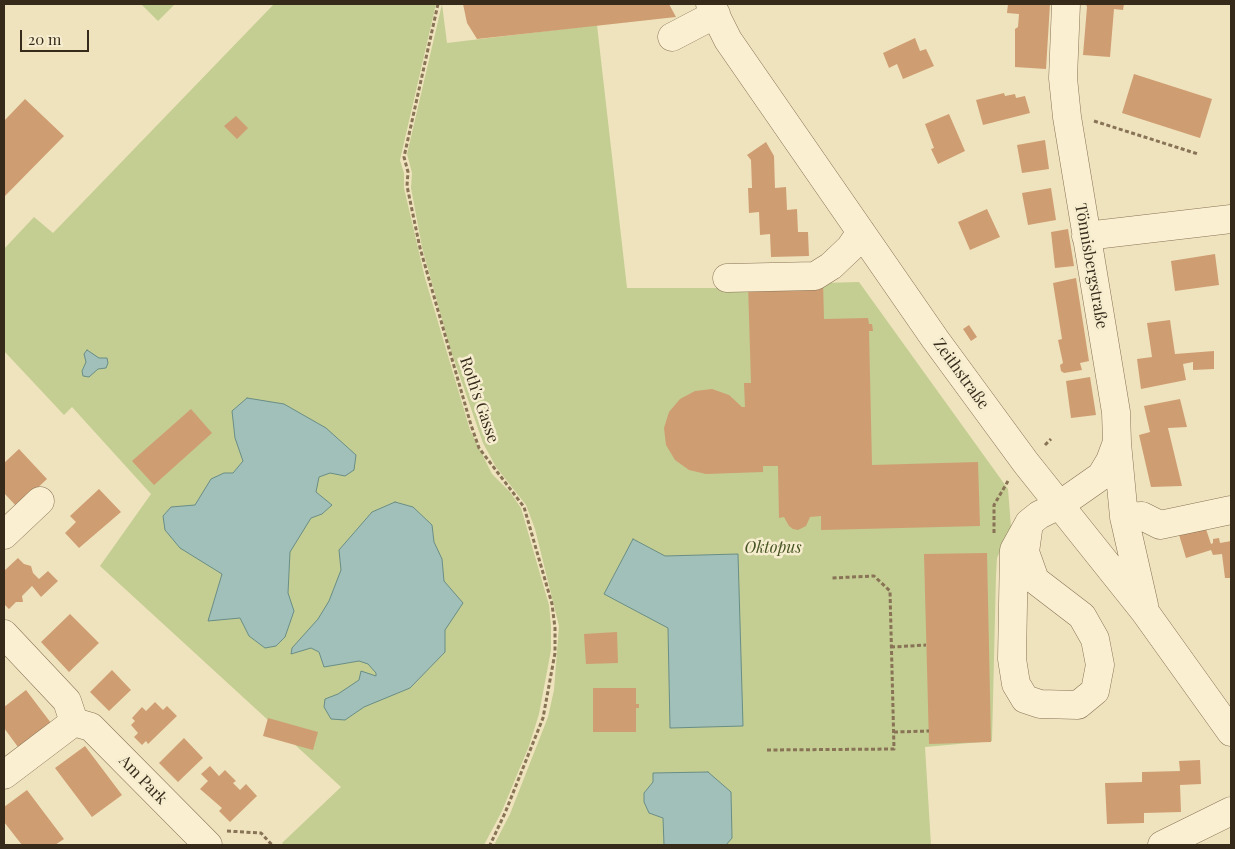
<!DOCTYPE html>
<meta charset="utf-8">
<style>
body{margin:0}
#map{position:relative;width:1235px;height:849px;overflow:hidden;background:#efe3be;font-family:"Playfair Display",serif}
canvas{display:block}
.frame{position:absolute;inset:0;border:5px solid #362a1b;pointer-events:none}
.scale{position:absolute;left:20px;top:30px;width:69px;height:22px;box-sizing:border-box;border:2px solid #362a1b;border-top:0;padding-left:6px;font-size:15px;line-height:18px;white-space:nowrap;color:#362a1b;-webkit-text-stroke:4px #f6ecce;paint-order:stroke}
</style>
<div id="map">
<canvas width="1235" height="849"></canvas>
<div class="frame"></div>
<div class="scale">20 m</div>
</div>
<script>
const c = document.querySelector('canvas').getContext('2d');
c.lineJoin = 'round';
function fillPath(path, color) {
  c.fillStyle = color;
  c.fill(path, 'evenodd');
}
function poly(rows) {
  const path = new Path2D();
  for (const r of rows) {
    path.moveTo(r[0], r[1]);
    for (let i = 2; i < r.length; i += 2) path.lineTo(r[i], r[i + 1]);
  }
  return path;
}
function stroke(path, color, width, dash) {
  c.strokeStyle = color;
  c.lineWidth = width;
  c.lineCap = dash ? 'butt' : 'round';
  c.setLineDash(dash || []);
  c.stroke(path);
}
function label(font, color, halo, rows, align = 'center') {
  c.font = font + ' "Playfair Display",serif';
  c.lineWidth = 5;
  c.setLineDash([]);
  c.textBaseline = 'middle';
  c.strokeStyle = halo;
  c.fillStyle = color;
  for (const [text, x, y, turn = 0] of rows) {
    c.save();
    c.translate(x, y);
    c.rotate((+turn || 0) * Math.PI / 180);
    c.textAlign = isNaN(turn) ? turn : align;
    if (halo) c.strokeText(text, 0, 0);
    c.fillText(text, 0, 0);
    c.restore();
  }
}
fillPath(poly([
 [141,4,175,4,158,21],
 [274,4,436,4,400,160,404,173,404,188,425,278,470,430,492,474,510,492,521,508,549,605,551,626,551,650,539,714,529,746,502,811,484,845,284,845,282,843,341,787,100,566,151,494,72,407,64,415,4,351,4,249,34,217,53,233],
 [442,4,447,43,597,25,627,288,748,288,748,285,859,282,1008,489,1011,527,997,558,996,575,992,741,925,747,931,845,494,845,510,814,548,717,554,690,559,626,535,529,526,505,496,467,483,443,450,348,422,247,411,188,412,173,407,154]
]), '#c4cd92');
const water = poly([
 [87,350,99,358,107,358,108,363,106,368,98,369,89,377,83,376,82,371,86,362,84,354,87,350],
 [247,398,284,404,326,428,356,455,354,470,345,476,330,473,319,477,316,492,332,505,322,514,311,518,290,552,288,593,294,611,285,637,276,646,265,648,249,636,240,618,208,621,222,574,180,548,165,530,163,516,171,507,195,505,211,479,224,473,233,473,243,461,235,438,232,411,247,398],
 [395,502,413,507,432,525,434,542,442,559,444,581,463,603,445,630,445,652,410,688,364,707,345,720,331,719,324,707,325,699,338,694,359,680,361,671,376,676,376,673,368,664,359,661,324,667,319,652,311,648,291,654,292,648,318,619,329,601,341,570,339,550,372,512,395,502],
 [633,539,665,556,738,554,743,726,670,728,668,628,604,594,633,539],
 [708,772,731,792,732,838,726,845,664,845,663,818,649,813,644,802,644,793,653,782,653,773,708,772]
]);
fillPath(water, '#a1c0b9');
stroke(water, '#698e86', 1);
fillPath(poly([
 [463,4,669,4,676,17,477,39,467,23],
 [1008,4,1050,4,1046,69,1015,67,1015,29,1018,27,1019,14,1007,13],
 [1086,4,1124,4,1123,10,1114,9,1110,57,1083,55,1087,7],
 [915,38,920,51,926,49,934,66,903,79,897,64,889,68,883,53],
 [1134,74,1212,99,1200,138,1122,113],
 [1004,93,1005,96,1015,94,1016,98,1025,96,1030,113,983,125,976,100],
 [25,99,64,136,4,197,4,121],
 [949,114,965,151,938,164,931,149,934,148,925,124],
 [236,116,248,128,237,139,224,126],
 [1045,140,1049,169,1022,173,1017,145],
 [766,142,774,156,775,188,786,187,787,210,797,209,798,232,808,232,809,256,771,257,770,234,760,235,759,212,749,213,748,188,752,188,751,160,747,155],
 [1051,188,1056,220,1028,225,1022,193],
 [987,209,1000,237,970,250,958,222],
 [1068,229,1074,266,1055,268,1051,232],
 [1215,254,1219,285,1175,291,1171,261],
 [1076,278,1089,361,1080,363,1082,370,1064,373,1061,371,1060,365,1063,363,1058,340,1062,339,1053,283],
 [823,282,824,319,868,318,869,324,872,324,873,331,869,331,872,465,978,462,980,526,821,530,821,516,810,517,806,526,798,530,793,529,789,526,784,517,779,518,778,466,763,466,763,472,706,474,689,470,675,460,666,445,664,428,669,412,680,399,695,391,712,389,729,395,742,407,745,407,744,383,751,383,748,284],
 [1170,320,1175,354,1214,351,1214,369,1193,370,1193,362,1183,364,1186,380,1141,389,1137,359,1152,357,1147,323],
 [969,325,977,337,971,341,963,329],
 [1090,377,1096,415,1071,418,1066,381],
 [1180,399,1187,427,1168,428,1182,486,1151,487,1139,435,1150,432,1144,406],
 [191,409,212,433,154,485,132,461],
 [19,449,47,479,17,507,4,493,4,463],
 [99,489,121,512,79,548,65,533,76,522,70,516],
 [1203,520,1211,544,1213,543,1213,539,1219,538,1220,543,1231,541,1231,578,1225,578,1222,554,1213,555,1211,550,1186,558,1177,528],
 [987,553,991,742,929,744,924,554],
 [18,558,24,564,31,566,33,573,39,579,48,571,58,581,41,597,32,586,22,596,23,602,16,602,9,609,4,604,4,571],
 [70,614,99,643,69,672,41,642],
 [617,632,618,663,586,664,584,634],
 [112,670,131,690,109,711,90,692],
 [593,688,636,688,636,704,639,704,639,708,636,708,636,732,593,732],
 [26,690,51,723,18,747,4,728,4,707],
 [155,702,163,710,167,706,177,716,148,744,146,741,142,745,134,737,138,733,131,725,135,721,132,718,142,707,146,711],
 [268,718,318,732,313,750,263,736],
 [184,738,203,758,178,782,159,763],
 [85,746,122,795,92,817,55,768],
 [1200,760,1201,784,1180,785,1181,812,1144,813,1144,823,1107,824,1105,783,1142,782,1142,772,1180,771,1179,761],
 [210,766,219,776,225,770,236,781,233,783,240,790,246,784,257,796,230,822,219,811,222,808,200,789,208,781,201,774],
 [27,790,64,839,55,845,22,845,4,822,4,807]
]), '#cf9d72');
const minor = poly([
 [710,4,728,40,935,339,1026,463,1145,612,1231,732],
 [672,37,716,14],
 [1086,236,1231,219],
 [727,278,815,276,831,266,850,248,861,232],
 [1117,443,1124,517,1144,605],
 [1124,517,1142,516,1160,525,1231,510],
 [1029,523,1025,552,1035,580,1082,616,1095,639,1100,665,1095,691,1078,705,1040,704,1025,699,1016,684,1012,659,1014,550,1029,523,1039,515,1061,504,1101,476,1110,461,1117,442,1116,412,1067,117,1063,78,1066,4],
 [4,535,40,501],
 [4,634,67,701,74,722,91,727,208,845],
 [4,775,74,722],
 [1162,845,1231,811]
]);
stroke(minor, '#887356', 29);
stroke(poly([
 [438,4,404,157,408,172,407,186,420,248,471,425,479,448,524,507,552,604,555,628,555,653,543,718,505,813,490,845],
 [1094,121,1198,154],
 [1045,445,1051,439],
 [994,533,994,505,1008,481],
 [891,647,926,645],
 [894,732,929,731],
 [767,750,894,749,890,591,874,576,832,578],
 [227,831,261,833,272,845]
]), '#887356', 3, [4, 2.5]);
stroke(minor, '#faefd1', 28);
label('16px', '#362a1b', '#f6ecce', [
 ["Tönnisbergstraße",1091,266,80],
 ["Zeithstraße",961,374,54],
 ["Roth's Gasse",479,400,71],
 ["Am Park",143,780,46]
]);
label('italic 16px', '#455421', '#f6ecce', [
 ["Oktopus",773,548]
]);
</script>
